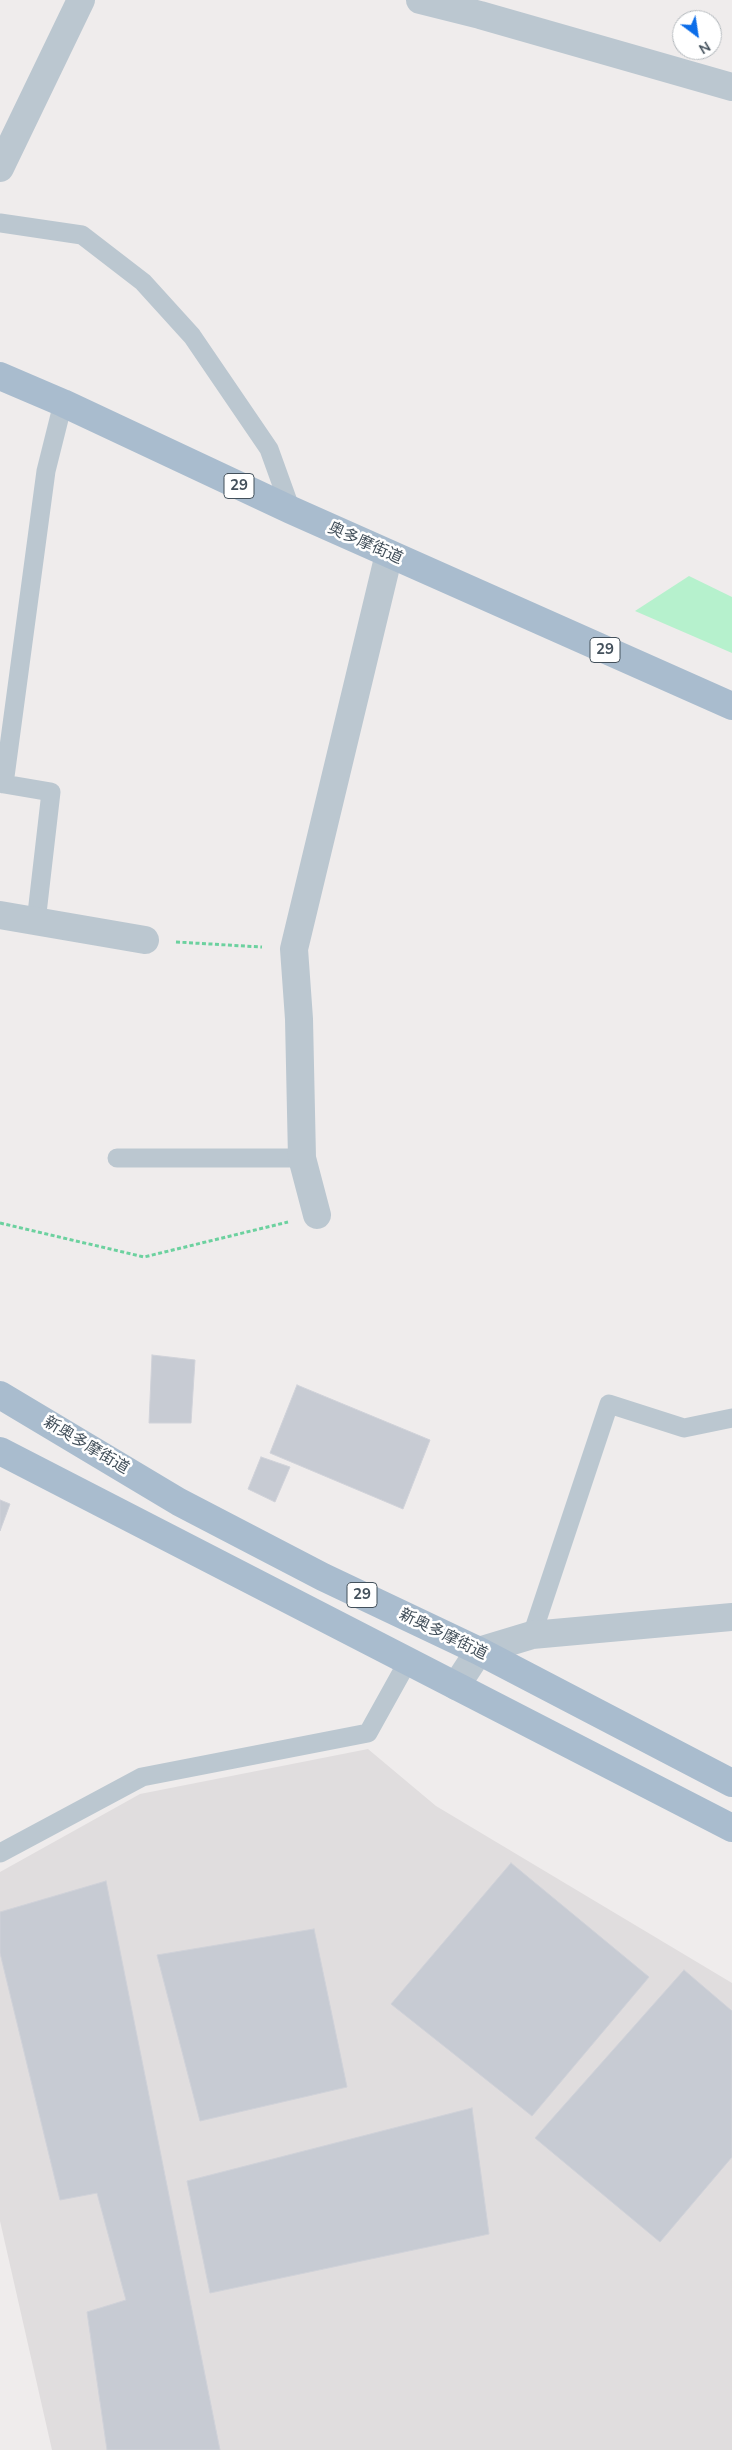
<!DOCTYPE html>
<meta charset="utf-8">
<style>
body{margin:0}
#map{position:relative;width:732px;height:2450px;overflow:hidden;background:#efecec;font-family:"Nunito Sans",sans-serif}
canvas{display:block}
.north{position:absolute;left:672px;top:10px;width:50px;height:50px;box-sizing:border-box;background:#fff;border:1px solid #b4b9bd;border-radius:50%;rotate:149deg;font-size:14px;font-weight:700;line-height:20px;text-align:center;color:#43505b}
.north::after{content:'';display:block;margin:auto;width:18px;height:22px;background:#0c6de9;clip-path:polygon(50% 0,100% 100%,50% 72%,0 100%)}
</style>
<div id="map">
<canvas width="732" height="2450"></canvas>
<div class="north">N</div>
</div>
<script>
const c = document.querySelector('canvas').getContext('2d');
c.lineJoin = 'round';
function fillPath(path, color) {
  c.fillStyle = color;
  c.fill(path, 'evenodd');
}
function poly(rows) {
  const path = new Path2D();
  for (const r of rows) {
    path.moveTo(r[0], r[1]);
    for (let i = 2; i < r.length; i += 2) path.lineTo(r[i], r[i + 1]);
  }
  return path;
}
function stroke(path, color, width, dash) {
  c.strokeStyle = color;
  c.lineWidth = width;
  c.lineCap = dash ? 'butt' : 'round';
  c.setLineDash(dash || []);
  c.stroke(path);
}
function label(font, color, halo, rows, align = 'center') {
  c.font = font + ' "Nunito Sans","Noto Sans JP",sans-serif';
  c.lineWidth = 5;
  c.setLineDash([]);
  c.textBaseline = 'middle';
  c.strokeStyle = halo;
  c.fillStyle = color;
  for (const [text, x, y, turn = 0] of rows) {
    c.save();
    c.translate(x, y);
    c.rotate((+turn || 0) * Math.PI / 180);
    c.textAlign = isNaN(turn) ? turn : align;
    if (halo) c.strokeText(text, 0, 0);
    c.fillText(text, 0, 0);
    c.restore();
  }
}
fillPath(poly([
 [368,1749,436,1806,732,1983,732,2450,52,2450,0,2221,0,1872,140,1794]
]), '#e0ddde');
fillPath(poly([
 [689,576,732,597,732,653,635,611]
]), '#b6f1cd');
const building = poly([
 [152,1355,195,1360,191,1423,149,1423,152,1355],
 [297,1385,430,1440,403,1509,270,1453,297,1385],
 [261,1457,290,1467,275,1502,248,1489,261,1457],
 [0,1500,10,1504,0,1531,0,1500],
 [511,1863,649,1977,532,2116,391,2004,511,1863],
 [106,1881,220,2450,107,2450,87,2312,126,2300,97,2193,60,2200,0,1953,0,1912,106,1881],
 [314,1929,347,2087,200,2121,157,1955,314,1929],
 [684,1970,732,2011,732,2157,660,2242,535,2138,684,1970],
 [472,2108,489,2234,210,2293,187,2181,472,2108]
]);
fillPath(building, '#c7cbd3');
stroke(building, '#d0d2d9', 1);
stroke(poly([
 [176,942,262,947],
 [0,1223,144,1257,288,1222]
]), '#6cd19f', 3, [4, 2.5]);
stroke(poly([
 [0,223,82,235,143,282,192,336,269,449,291,510],
 [36,922,51,792,4,784,46,471,63,403],
 [117,1158,302,1158],
 [532,1635,609,1404,684,1428,732,1418],
 [0,1853,142,1777,368,1733,408,1661]
]), '#bbc7d0', 19);
stroke(poly([
 [0,915,145,940],
 [317,1215,302,1158,299,1019,294,949,389,554],
 [456,1686,479,1651,532,1635,732,1617]
]), '#bbc7d0', 28);
stroke(poly([
 [420,0,480,15,732,87],
 [0,168,81,0]
]), '#bbc7d0', 28);
stroke(poly([
 [0,376,63,403,291,510,732,706],
 [0,1395,179,1502,323,1577,479,1651,732,1783],
 [0,1451,732,1828]
]), '#a9bcce', 28);
for (const [x, y, w] of [
 [239,486,30],
 [605,650,30],
 [362,1595,30]
]) {
  const box = new Path2D();
  box.roundRect(x - w / 2, y - 12.5, w, 25, 4);
  c.fillStyle = '#fff';
  c.fill(box);
  stroke(box, '#43505b', 1);
}
label('bold 15px', '#43505b', null, [
 ["29",239,486],
 ["29",605,650],
 ["29",362,1595]
]);
label('16px', '#43505b', '#fff', [
 ["奥多摩街道",365,544,24],
 ["新奥多摩街道",86,1446,31],
 ["新奥多摩街道",443,1635,26]
]);
</script>
